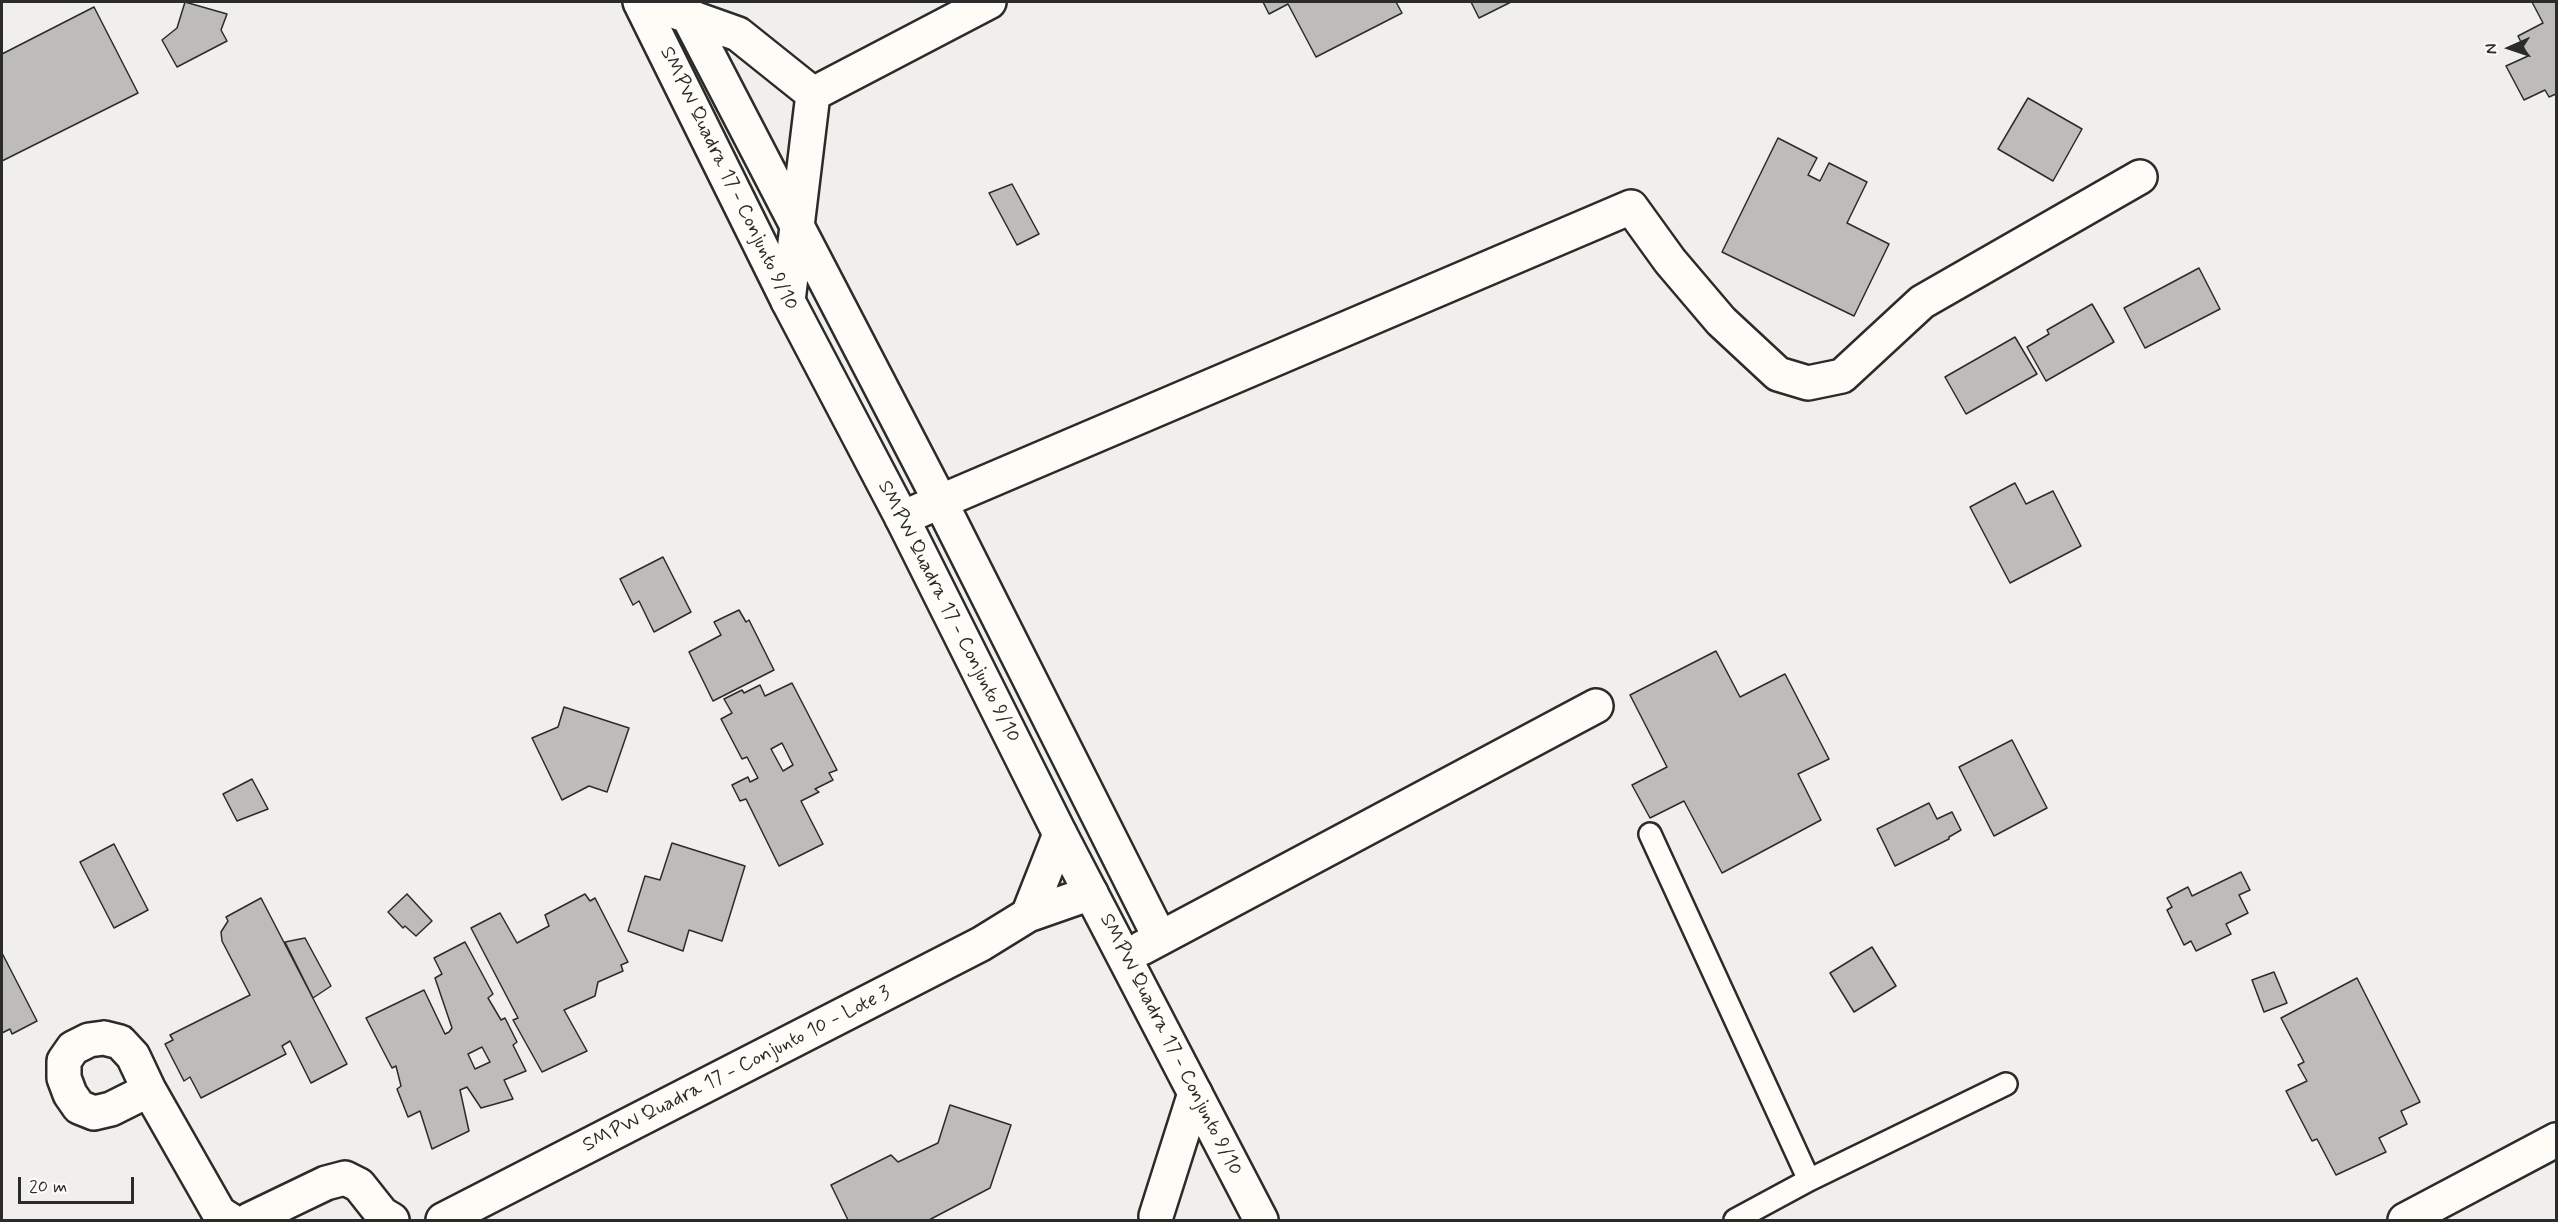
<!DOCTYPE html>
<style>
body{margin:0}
#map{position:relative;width:2558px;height:1222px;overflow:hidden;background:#f0efeb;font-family:Mynerve,sans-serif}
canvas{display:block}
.frame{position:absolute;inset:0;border:3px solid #2b2b2b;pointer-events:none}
.north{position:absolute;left:2480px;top:18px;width:60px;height:60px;-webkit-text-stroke:4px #fdfcf7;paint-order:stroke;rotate:267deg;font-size:16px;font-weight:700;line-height:24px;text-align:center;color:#2b2b2b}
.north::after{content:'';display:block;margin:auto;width:21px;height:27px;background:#2b2b2b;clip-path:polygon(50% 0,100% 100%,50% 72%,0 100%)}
.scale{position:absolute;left:18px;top:1177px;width:116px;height:27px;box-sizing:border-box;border:3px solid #2b2b2b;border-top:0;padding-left:8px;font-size:18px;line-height:21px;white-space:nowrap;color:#2b2b2b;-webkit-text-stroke:4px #fdfcf7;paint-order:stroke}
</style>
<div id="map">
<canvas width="2558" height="1222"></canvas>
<div class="frame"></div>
<div class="north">N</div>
<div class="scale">20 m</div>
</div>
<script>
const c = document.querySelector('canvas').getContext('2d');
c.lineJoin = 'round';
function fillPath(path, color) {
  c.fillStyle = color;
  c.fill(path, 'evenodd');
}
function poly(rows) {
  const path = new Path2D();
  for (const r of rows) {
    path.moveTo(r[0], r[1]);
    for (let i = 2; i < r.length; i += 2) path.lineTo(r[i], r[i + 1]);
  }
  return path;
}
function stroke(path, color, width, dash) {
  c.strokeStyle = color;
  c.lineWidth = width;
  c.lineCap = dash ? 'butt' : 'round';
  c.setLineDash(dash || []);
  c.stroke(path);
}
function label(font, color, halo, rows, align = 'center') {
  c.font = font + ' Mynerve,sans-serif';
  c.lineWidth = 4.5;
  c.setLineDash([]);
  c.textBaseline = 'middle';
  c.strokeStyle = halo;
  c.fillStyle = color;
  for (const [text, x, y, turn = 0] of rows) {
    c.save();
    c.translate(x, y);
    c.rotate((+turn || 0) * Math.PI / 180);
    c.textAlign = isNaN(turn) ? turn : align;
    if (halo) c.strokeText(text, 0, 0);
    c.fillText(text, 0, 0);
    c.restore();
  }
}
const building = poly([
 [185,2,227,14,221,30,227,41,177,67,162,40,177,28,185,2],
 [1263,2,1396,2,1402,13,1316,57,1288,4,1269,14,1263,2],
 [1471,2,1511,2,1479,18,1471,2],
 [2532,2,2556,2,2556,94,2549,97,2545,90,2524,100,2506,66,2528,56,2518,36,2543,23,2532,2],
 [94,7,138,93,2,161,2,54,94,7],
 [2028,98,2082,129,2053,181,1998,149,2028,98],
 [1778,138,1817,158,1808,175,1820,181,1829,163,1867,182,1847,223,1889,244,1854,316,1722,252,1778,138],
 [1012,184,1039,234,1017,245,989,193,1012,184],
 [2199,268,2220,309,2145,348,2124,308,2199,268],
 [2092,304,2114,342,2046,381,2027,347,2049,334,2047,330,2092,304],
 [2015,337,2037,374,1966,414,1945,377,2015,337],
 [2015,483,2026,504,2053,491,2081,546,2010,583,1970,507,2015,483],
 [663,557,691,612,654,632,639,601,633,605,620,579,663,557],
 [739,610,746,622,749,620,774,670,713,701,689,652,721,635,714,622,739,610],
 [1716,651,1740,697,1785,674,1829,759,1798,774,1821,820,1722,873,1684,801,1650,818,1632,785,1667,767,1630,695,1716,651],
 [792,683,837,770,829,773,833,780,815,789,819,792,801,801,823,844,779,866,746,799,740,801,732,785,748,777,750,782,758,778,747,757,742,759,721,719,732,713,724,699,742,690,744,693,760,685,765,696,792,683],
 [782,743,793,765,783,771,771,749,782,743],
 [564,707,629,728,607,792,589,786,562,800,532,738,558,727,564,707],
 [2012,740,2047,808,1994,836,1959,767,2012,740],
 [252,779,268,809,237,821,223,794,252,779],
 [1929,803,1937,819,1952,812,1961,830,1949,837,1949,839,1895,866,1877,829,1929,803],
 [672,843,745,866,722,941,689,930,683,951,628,931,645,876,660,880,672,843],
 [114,844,148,910,114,928,80,862,114,844],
 [2241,872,2250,890,2239,895,2248,913,2226,924,2231,934,2196,951,2191,941,2184,945,2167,910,2172,907,2167,898,2188,887,2192,896,2241,872],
 [407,894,432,921,416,936,405,926,403,928,388,912,407,894],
 [585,894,590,901,595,898,628,962,621,965,623,971,598,982,595,996,564,1010,587,1051,542,1072,513,1020,518,1018,471,928,500,913,517,943,549,926,545,915,585,894],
 [261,898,347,1064,311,1083,290,1041,282,1046,286,1054,201,1098,190,1077,184,1081,165,1044,173,1040,170,1035,250,995,222,941,221,932,228,921,226,917,261,898],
 [305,938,331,986,313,998,285,942,305,938],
 [465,942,493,994,488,998,501,1020,505,1018,517,1042,513,1045,526,1071,504,1080,513,1099,481,1108,467,1087,460,1090,469,1131,432,1149,420,1111,408,1117,397,1089,401,1086,396,1066,392,1068,366,1018,424,990,445,1034,449,1032,452,1028,435,978,442,974,434,958,465,942],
 [482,1047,490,1062,475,1069,468,1054,482,1047],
 [1872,947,1896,986,1854,1012,1830,973,1872,947],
 [2,953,37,1021,12,1034,10,1029,2,1033,2,953],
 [2274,972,2287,1003,2264,1012,2252,980,2274,972],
 [2357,978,2420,1102,2401,1111,2407,1124,2379,1138,2386,1152,2336,1175,2317,1139,2312,1141,2286,1091,2307,1081,2298,1065,2304,1062,2281,1018,2357,978],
 [950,1105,1011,1125,990,1188,929,1220,848,1220,831,1185,891,1155,898,1162,938,1143,950,1105]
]);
fillPath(building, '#bdbcb8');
stroke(building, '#2b2b2b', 1.5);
const service = poly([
 [1650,834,1809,1180],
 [1735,1220,1809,1180,2006,1084]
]);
const minor = poly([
 [648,2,738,34,813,94],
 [684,2,688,16,940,501,1160,938],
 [813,94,989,2],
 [788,301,813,94],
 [902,518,1631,207,1670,261,1721,321,1778,374,1808,383,1842,376,1922,302,2140,177],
 [1028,915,1060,834],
 [1142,948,1596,706],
 [104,1038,120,1042,133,1056,149,1090,111,1109,94,1113,79,1107,70,1094,64,1078,64,1061,73,1048,89,1040,104,1038],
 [149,1090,219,1213,230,1220],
 [1156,1216,1195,1093],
 [249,1220,326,1183,345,1178,359,1185,382,1214,392,1220],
 [443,1220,981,944,1028,915,1091,893],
 [2405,1220,2556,1140]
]);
const tertiary = poly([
 [640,2,788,301,902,518,1060,834,1261,1220]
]);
stroke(service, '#2b2b2b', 26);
stroke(minor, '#2b2b2b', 38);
stroke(tertiary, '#2b2b2b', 38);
stroke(service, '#fdfcf7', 21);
stroke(minor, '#fdfcf7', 33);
stroke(tertiary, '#fdfcf7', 33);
label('20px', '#2b2b2b', '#fdfcf7', [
 ["SMPW Quadra 17 - Conjunto 9/10",728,179,64],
 ["SMPW Quadra 17 - Conjunto 9/10",948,612,63],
 ["SMPW Quadra 17 - Conjunto 9/10",1170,1045,63],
 ["SMPW Quadra 17 - Conjunto 10 - Lote 3",737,1070,-27]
]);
</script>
